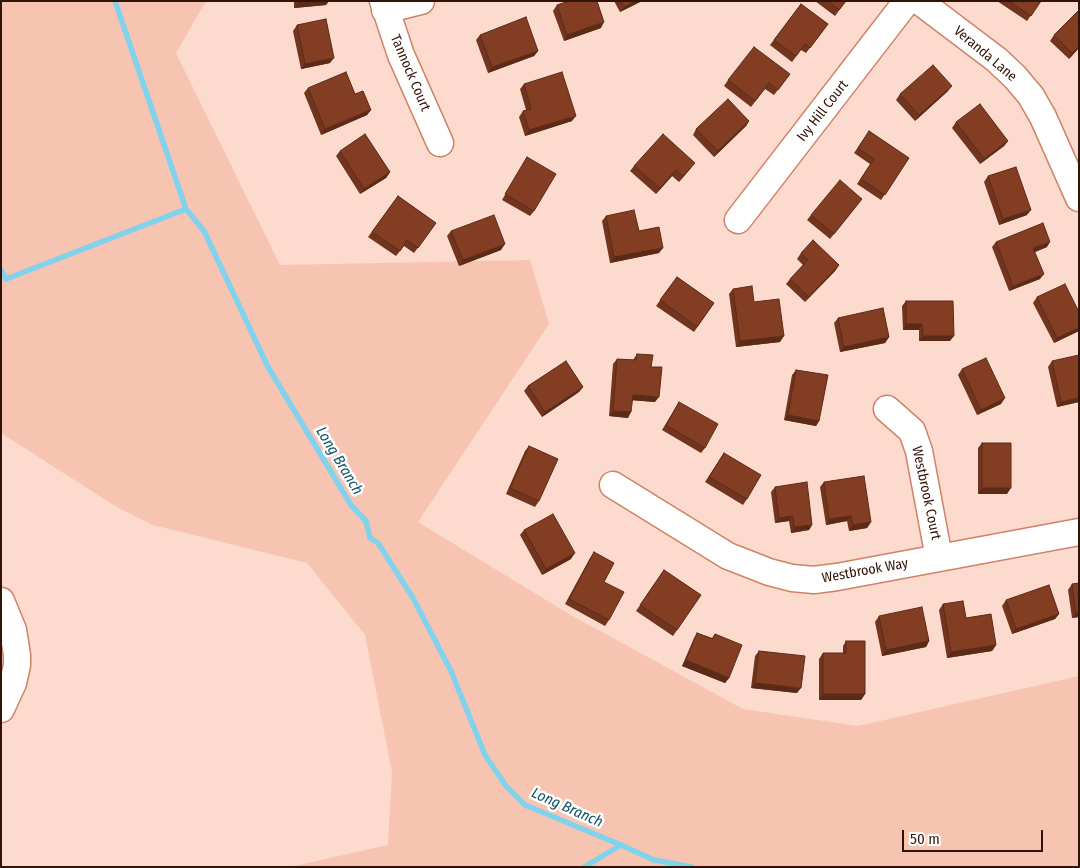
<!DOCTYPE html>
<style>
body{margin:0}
#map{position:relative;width:1080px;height:868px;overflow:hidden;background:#fcdace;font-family:"Fira Sans Condensed",sans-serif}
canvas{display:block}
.frame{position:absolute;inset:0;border:2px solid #311308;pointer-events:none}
.scale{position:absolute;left:902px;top:830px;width:141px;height:22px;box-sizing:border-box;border:2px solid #311308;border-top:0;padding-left:6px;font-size:15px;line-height:18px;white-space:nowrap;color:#311308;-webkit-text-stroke:4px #fff;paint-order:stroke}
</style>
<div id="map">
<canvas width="1080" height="868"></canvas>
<div class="frame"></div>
<div class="scale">50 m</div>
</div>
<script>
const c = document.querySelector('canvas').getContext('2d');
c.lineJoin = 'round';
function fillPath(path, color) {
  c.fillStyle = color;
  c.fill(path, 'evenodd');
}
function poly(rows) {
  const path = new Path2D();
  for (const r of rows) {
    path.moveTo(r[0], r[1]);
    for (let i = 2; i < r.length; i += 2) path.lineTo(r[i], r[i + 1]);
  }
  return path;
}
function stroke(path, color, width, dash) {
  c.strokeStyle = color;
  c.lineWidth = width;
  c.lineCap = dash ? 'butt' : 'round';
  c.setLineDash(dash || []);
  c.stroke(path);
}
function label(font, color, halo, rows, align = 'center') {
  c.font = font + ' "Fira Sans Condensed",sans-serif';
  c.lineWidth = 5;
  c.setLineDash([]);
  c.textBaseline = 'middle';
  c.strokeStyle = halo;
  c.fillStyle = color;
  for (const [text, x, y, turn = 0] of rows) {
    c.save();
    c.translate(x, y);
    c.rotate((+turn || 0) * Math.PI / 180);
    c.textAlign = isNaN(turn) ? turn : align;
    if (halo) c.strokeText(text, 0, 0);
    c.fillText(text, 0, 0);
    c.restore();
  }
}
fillPath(poly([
 [1,1,206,1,176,53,280,265,530,260,549,324,418,522,569,614,743,709,858,726,1079,676,1079,867,290,867,388,845,392,772,365,635,307,563,153,525,115,506,1,433]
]), '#f8c4b2');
stroke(poly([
 [115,1,186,209,204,231,268,367,351,505,366,521,370,538,378,543,413,598,451,671,485,755,506,786,525,805,621,845,654,860,692,867],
 [1,270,6,279,186,209],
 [584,867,621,845]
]), '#81d2ec', 5.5);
const minor = poly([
 [383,1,401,55,440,143],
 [919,1,997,60,1015,77,1031,96,1043,117,1079,198],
 [385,10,421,1],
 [738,220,907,1],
 [887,409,912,431,919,451,939,558],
 [613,485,728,556,769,572,792,578,814,580,837,577,1079,532],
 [1,601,13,630,17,655,17,665,13,683,1,709]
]);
stroke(minor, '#d08267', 29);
stroke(minor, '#fff', 26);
fillPath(poly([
 [294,1,329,1,326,5,294,8],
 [614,1,642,1,620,12],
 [815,1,846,1,835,16],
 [997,1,1041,1,1027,21],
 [801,4,828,24,806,53,801,50,792,62,770,45],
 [557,5,601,28,564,41,553,11],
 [1079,10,1079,50,1078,49,1069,59,1050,41,1054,35],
 [297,25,330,63,301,69,293,31],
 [480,35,538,51,534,56,488,73,476,40],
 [790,74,774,95,765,89,751,107,724,86,728,80],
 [524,84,572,121,525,136,519,117,523,111,526,110,520,89],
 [308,88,355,94,371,110,367,115,321,135,304,93],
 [948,91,915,121,896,100,900,94],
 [749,121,746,126,714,157,693,135,696,129],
 [956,122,1008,141,1004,146,980,164,952,128],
 [869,131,909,158,881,200,857,184,870,164,854,153],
 [340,151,390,172,386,178,360,194,336,156],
 [527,157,534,211,530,216,502,200],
 [634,166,691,168,679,182,672,176,656,194,630,171],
 [988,176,1027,215,999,225,984,182],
 [398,196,436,223,414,253,404,246,396,256,368,237],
 [858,204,830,239,807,220,811,215],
 [606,216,639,231,659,253,610,263,602,221],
 [451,231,501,250,459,266,447,236],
 [996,242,1047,247,1035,252,1040,279,1009,291,992,247],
 [801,253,839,265,835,271,805,302,786,284,790,279,803,265,797,259],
 [677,277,714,303,694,332,656,306],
 [733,289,754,302,780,342,736,347,729,294],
 [1037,297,1079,312,1079,331,1054,343,1033,303],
 [906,301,950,341,919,341,919,330,903,330,902,306],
 [838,318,889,337,885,343,840,352,834,323],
 [637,354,651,367,655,402,632,400,628,418,609,416,613,364,617,359,633,360],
 [1052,361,1079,402,1057,407,1048,367],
 [962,369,1001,404,977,415,958,375],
 [796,370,819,421,816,426,784,420,792,375],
 [528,386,583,387,579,392,542,417,524,391],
 [679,402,705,448,701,453,662,430],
 [982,443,1007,494,978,494,978,448],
 [529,446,539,501,535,507,506,494,525,451],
 [724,453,747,499,743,505,705,482],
 [824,482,871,522,867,528,849,531,847,521,826,525,820,487],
 [775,487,812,525,809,530,791,533,789,521,775,523,771,492],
 [524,530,571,559,542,575,520,535],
 [594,552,604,582,609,620,605,626,565,604,590,558],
 [664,570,701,595,673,636,636,611],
 [1079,583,1079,617,1072,618,1068,590,1072,584],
 [1006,600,1059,614,1055,619,1012,634,1002,606],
 [943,604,966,618,996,645,992,651,947,658,939,610],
 [879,616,929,641,926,647,882,656,875,622],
 [697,633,712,638,715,634,729,678,725,683,682,666,694,638],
 [846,641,865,694,861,700,819,700,819,659,823,653,843,653,843,646],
 [759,651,797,693,751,688,755,656]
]), '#71341e');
fillPath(poly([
 [311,1,329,1,326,5,294,8,298,2],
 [635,1,642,1,620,12,624,7],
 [604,22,601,28,564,41,567,35],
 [1079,47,1079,48,1069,59,1072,53],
 [538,51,534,56,488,73,492,67],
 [334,58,330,63,301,69,305,64],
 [952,86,948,91,915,121,919,115],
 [371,110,367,115,321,135,325,129],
 [576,116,572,121,525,136,529,130],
 [749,121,746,126,714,157,718,151],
 [1008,141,1004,146,980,164,984,159],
 [695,163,691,168,679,182,683,176],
 [676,170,672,176,656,194,660,188],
 [390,172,386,178,360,194,364,189],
 [1031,210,1027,215,999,225,1003,219],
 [1050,242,1047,247,1030,254,1033,248],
 [505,244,501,250,459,266,463,260],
 [663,248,659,253,610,263,614,257],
 [839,265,835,271,805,302,809,297],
 [1044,274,1040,279,1009,291,1013,286],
 [906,324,922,324,919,330,903,330],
 [1079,328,1079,331,1054,343,1057,338],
 [784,336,780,342,736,347,740,341],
 [923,336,954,336,950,341,919,341],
 [889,337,885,343,840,352,844,347],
 [583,387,579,392,542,417,545,412],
 [633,395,659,397,655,402,629,400],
 [1005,398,1001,404,977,415,981,410],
 [1079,398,1079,402,1057,407,1061,402],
 [613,411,631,412,628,418,609,416],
 [788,415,819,421,816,426,784,420],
 [982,488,1011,488,1007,494,978,494],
 [793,516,789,521,775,523,779,518],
 [851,516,847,521,826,525,829,519],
 [871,522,867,528,849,531,853,525],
 [812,525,809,530,791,533,794,527],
 [575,553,571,559,542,575,546,569],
 [1079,612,1079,617,1072,618,1076,613],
 [1059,614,1055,619,1012,634,1016,629],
 [929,641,926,647,882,656,886,650],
 [996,645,992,651,947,658,951,652],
 [686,660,729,678,725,683,682,666],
 [755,683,801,688,797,693,751,688],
 [823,694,865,694,861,700,819,700]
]), '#5c2b18');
const building = poly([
 [569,1,597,1,604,22,567,35,557,5,569,1],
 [621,1,635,1,624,7,621,1],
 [827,1,846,1,839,10,827,1],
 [1009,1,1041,1,1031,16,1009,1],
 [801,4,828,24,810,48,805,44,796,56,774,40,801,4],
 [1079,10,1079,47,1072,53,1054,35,1079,10],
 [526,17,538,51,492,67,480,35,526,17],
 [326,19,334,58,305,64,297,25,326,19],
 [754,47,790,74,778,90,769,83,755,101,728,80,754,47],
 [933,65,952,86,919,115,900,94,933,65],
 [346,72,355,94,363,91,371,110,325,129,308,88,346,72],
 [562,72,576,116,529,130,523,111,531,109,524,84,562,72],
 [728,99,749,121,718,151,696,129,728,99],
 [980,104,1008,141,984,159,956,122,980,104],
 [869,131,909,158,885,195,861,179,874,159,858,148,869,131],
 [365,134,390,172,364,189,340,151,365,134],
 [663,134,695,163,683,176,676,170,660,188,634,166,663,134],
 [527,157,556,174,534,211,505,194,527,157],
 [1016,167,1031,210,1003,219,988,176,1016,167],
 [840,180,862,199,834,234,811,215,840,180],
 [398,196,436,223,418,248,407,240,400,251,372,232,398,196],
 [634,210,639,231,659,227,663,248,614,257,606,216,634,210],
 [494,215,505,244,463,260,451,231,494,215],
 [1043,223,1050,242,1033,248,1044,274,1013,286,996,242,1043,223],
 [813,240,839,265,809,297,790,279,808,260,801,253,813,240],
 [677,277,714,303,697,327,660,300,677,277],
 [1065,284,1079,312,1079,328,1057,338,1037,297,1065,284],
 [752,286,754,302,779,299,784,336,740,341,733,289,752,286],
 [906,301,953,301,954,336,923,336,922,324,906,324,906,301],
 [883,308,889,337,844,347,838,318,883,308],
 [637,354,653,355,651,367,662,367,659,397,633,395,631,412,613,411,617,359,636,360,637,354],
 [1079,355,1079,398,1061,402,1052,361,1079,355],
 [986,358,1005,398,981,410,962,369,986,358],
 [566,361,583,387,545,412,528,386,566,361],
 [796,370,828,375,819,421,788,415,796,370],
 [679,402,718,424,705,448,666,425,679,402],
 [982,443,1011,443,1011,488,982,488,982,443],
 [529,446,558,459,539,501,510,488,529,446],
 [724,453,761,475,747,499,709,477,724,453],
 [864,476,871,522,853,525,851,516,829,519,824,482,864,476],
 [807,482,812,525,794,527,793,516,779,518,775,487,807,482],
 [553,514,575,553,546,569,524,530,553,514],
 [594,552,614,563,604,582,624,592,609,620,569,599,594,552],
 [664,570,701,595,677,630,640,605,664,570],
 [1079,583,1079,612,1076,613,1072,584,1079,583],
 [1049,585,1059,614,1016,629,1006,600,1049,585],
 [963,601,966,618,991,614,996,645,951,652,943,604,963,601],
 [922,607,929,641,886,650,879,616,922,607],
 [697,633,713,639,715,634,742,645,729,678,686,660,697,633],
 [846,641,865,641,865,694,823,694,823,653,846,653,846,641],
 [759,651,805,656,801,688,755,683,759,651]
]);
fillPath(building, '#833d23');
stroke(building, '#5c2b18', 1);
label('14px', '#311308', '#fff', [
 ["Veranda Lane",985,54,40],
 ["Tannock Court",410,73,67],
 ["Ivy Hill Court",823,111,-52],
 ["Westbrook Court",926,493,78],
 ["Westbrook Way",865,571,-10]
]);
label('italic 15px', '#0f5466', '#fff', [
 ["Long Branch",339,461,59],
 ["Long Branch",567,808,24]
]);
</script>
